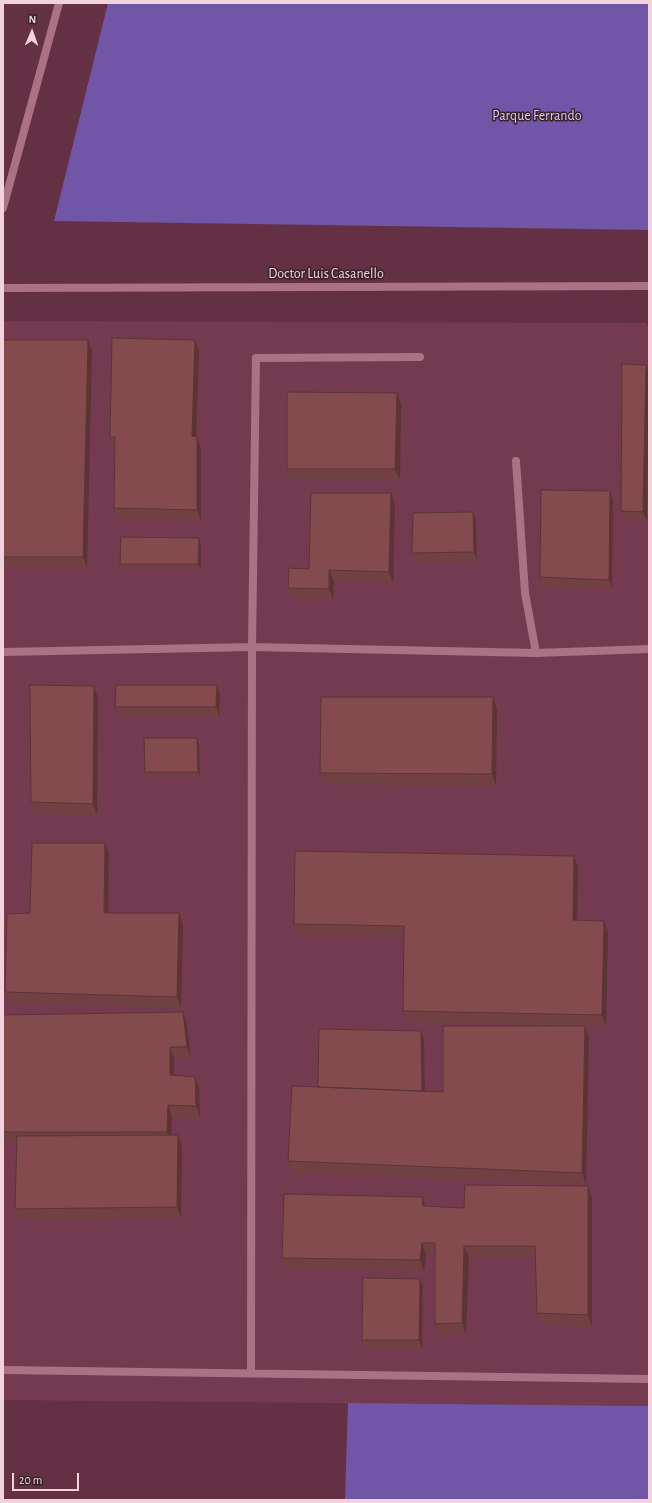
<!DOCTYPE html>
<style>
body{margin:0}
#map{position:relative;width:652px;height:1503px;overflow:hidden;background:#643144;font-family:"Alegreya Sans",sans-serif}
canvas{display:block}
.frame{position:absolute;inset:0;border:4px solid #f2d2db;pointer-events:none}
.north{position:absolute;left:12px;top:12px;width:40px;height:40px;-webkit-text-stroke:3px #3a222a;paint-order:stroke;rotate:2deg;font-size:11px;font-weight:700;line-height:16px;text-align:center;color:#f2d2db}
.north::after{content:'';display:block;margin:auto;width:14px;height:18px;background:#f2d2db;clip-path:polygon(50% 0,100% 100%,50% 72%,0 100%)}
.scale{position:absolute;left:12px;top:1473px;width:67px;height:18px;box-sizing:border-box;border:2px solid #f2d2db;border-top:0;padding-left:5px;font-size:12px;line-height:14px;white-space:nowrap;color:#f2d2db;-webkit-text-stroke:3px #3a222a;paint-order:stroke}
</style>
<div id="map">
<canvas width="652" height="1503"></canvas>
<div class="frame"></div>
<div class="north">N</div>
<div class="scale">20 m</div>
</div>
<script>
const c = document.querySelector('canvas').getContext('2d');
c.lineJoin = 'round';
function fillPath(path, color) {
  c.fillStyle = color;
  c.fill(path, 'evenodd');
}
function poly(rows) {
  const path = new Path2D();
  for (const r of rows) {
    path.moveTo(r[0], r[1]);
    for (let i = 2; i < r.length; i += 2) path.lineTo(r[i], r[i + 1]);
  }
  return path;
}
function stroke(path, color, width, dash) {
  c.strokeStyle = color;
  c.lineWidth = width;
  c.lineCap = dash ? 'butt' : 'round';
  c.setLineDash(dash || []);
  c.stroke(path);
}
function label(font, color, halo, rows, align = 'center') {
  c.font = font + ' "Alegreya Sans",sans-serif';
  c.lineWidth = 3;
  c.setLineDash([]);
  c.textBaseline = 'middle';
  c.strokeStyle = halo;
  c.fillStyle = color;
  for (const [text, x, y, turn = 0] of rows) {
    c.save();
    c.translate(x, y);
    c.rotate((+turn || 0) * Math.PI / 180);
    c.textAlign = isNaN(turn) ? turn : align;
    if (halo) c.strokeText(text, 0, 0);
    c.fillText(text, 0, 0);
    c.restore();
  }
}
fillPath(poly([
 [3,321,645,323,649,328,649,1406,3,1400]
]), '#743a50');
fillPath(poly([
 [108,3,649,3,649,230,54,221],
 [348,1403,649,1406,649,1500,345,1500]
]), '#7155a6');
stroke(poly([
 [516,461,525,593,536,653],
 [3,652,252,647,536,653,649,649],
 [3,1370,649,1379],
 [251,1372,252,647,256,358,420,357]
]), '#ab7285', 8);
stroke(poly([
 [3,208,59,3],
 [3,288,649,286]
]), '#ab7285', 8);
fillPath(poly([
 [3,340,88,340,92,351,87,568,3,568],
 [195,340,199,351,197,437,201,448,201,521,118,520,114,508,115,448,114,448,110,437],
 [649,374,647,521,624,520,621,511],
 [401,404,400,480,292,480,287,469],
 [610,491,613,500,612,589,543,586,540,577],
 [391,493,395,504,393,583,334,581,333,600,292,600,288,588],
 [473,512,476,521,477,561,416,562,412,553],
 [201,544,201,570,123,570,120,564],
 [220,694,219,716,119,716,115,707],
 [493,697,497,709,496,786,324,784,320,773],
 [98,698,97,815,35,814,31,802],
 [197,738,199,744,200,778,148,778,145,772],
 [105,843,109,854,108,913,179,913,183,925,181,1008,10,1003,5,992,30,913],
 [578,867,577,921,604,921,608,932,606,1026,585,1026,589,1037,586,1185,293,1173,288,1161,318,1087,421,1031,424,1040,425,1091,443,1092,581,1026,407,1022,403,1011,404,937,298,936,294,924],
 [183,1012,187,1024,191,1059,174,1058,174,1075,199,1088,200,1117,172,1117,171,1135,178,1135,182,1146,181,1218,19,1220,15,1209,17,1144,5,1144,3,1137,3,1039],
 [588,1186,592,1197,592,1327,541,1324,537,1313,535,1258,469,1257,466,1334,439,1335,435,1324,435,1254,426,1254,424,1271,287,1269,282,1258,425,1206,464,1208],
 [420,1279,423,1288,422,1349,365,1349,362,1340]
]), '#714042');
fillPath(poly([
 [88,340,92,351,87,568,83,557],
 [195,340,199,351,196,447,192,436],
 [646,365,649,374,647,521,643,512],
 [397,393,401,404,400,480,395,469],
 [197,437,201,448,201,521,197,510],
 [610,491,613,500,612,589,609,580],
 [391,493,395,504,393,583,389,572],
 [473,512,476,521,477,561,474,552],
 [199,538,201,544,201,570,198,564],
 [329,570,334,581,333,600,329,589],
 [217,685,220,694,219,716,216,707],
 [94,686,98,698,97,815,93,804],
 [493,697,497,709,496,786,492,774],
 [197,738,199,744,200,778,198,772],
 [105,843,109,854,108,925,104,913],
 [574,856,578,867,577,932,573,920],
 [179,913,183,925,181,1008,177,997],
 [604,921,608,932,606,1026,602,1015],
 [183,1012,187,1024,191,1059,187,1047],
 [585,1026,589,1037,586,1185,582,1173],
 [421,1031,424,1040,425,1103,422,1094],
 [170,1047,174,1058,174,1086,170,1075],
 [195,1077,199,1088,200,1117,196,1106],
 [168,1105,172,1117,171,1143,167,1132],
 [178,1135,182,1146,181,1218,177,1207],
 [588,1186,592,1197,592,1327,588,1315],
 [422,1197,426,1208,423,1206],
 [422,1243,426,1254,424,1271,420,1260],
 [464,1246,469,1257,466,1334,462,1323],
 [420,1279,423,1288,422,1349,419,1340]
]), '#5c3436');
const building = poly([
 [112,338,195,340,192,436,197,437,197,510,114,508,115,437,110,437,112,338],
 [3,340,88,340,83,557,3,557,3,340],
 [622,364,646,365,643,512,621,511,622,364],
 [287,392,397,393,395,469,287,469,287,392],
 [541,490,610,491,609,580,540,577,541,490],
 [311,493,391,493,389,572,329,570,329,589,288,588,289,568,309,569,311,493],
 [473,512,474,552,412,553,413,513,473,512],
 [121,537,199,538,198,564,120,564,121,537],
 [30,685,94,686,93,804,31,802,30,685],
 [116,685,217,685,216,707,115,707,116,685],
 [321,697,493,697,492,774,320,773,321,697],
 [144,738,197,738,198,772,145,772,144,738],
 [32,843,105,843,104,913,179,913,177,997,5,992,7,914,30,913,32,843],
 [295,851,574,856,573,920,604,921,602,1015,403,1011,404,926,294,924,295,851],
 [183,1012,187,1047,170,1047,170,1075,195,1077,196,1106,168,1105,167,1132,3,1132,3,1015,183,1012],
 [443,1026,585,1026,582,1173,288,1161,292,1086,443,1092,443,1026],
 [319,1029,421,1031,422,1091,318,1087,319,1029],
 [178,1135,177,1207,15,1209,17,1136,178,1135],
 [465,1185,588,1186,588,1315,537,1313,535,1246,464,1246,462,1323,435,1324,435,1243,422,1243,420,1260,282,1258,284,1194,422,1197,423,1206,464,1208,465,1185],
 [363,1278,420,1279,419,1340,362,1340,363,1278]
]);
fillPath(building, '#834b4d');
stroke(building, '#5c3436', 1);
label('14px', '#d8c9fe', '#3a222a', [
 ["Parque Ferrando",537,116]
]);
label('14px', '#f2d2db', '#3a222a', [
 ["Doctor Luis Casanello",326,274]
]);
</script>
